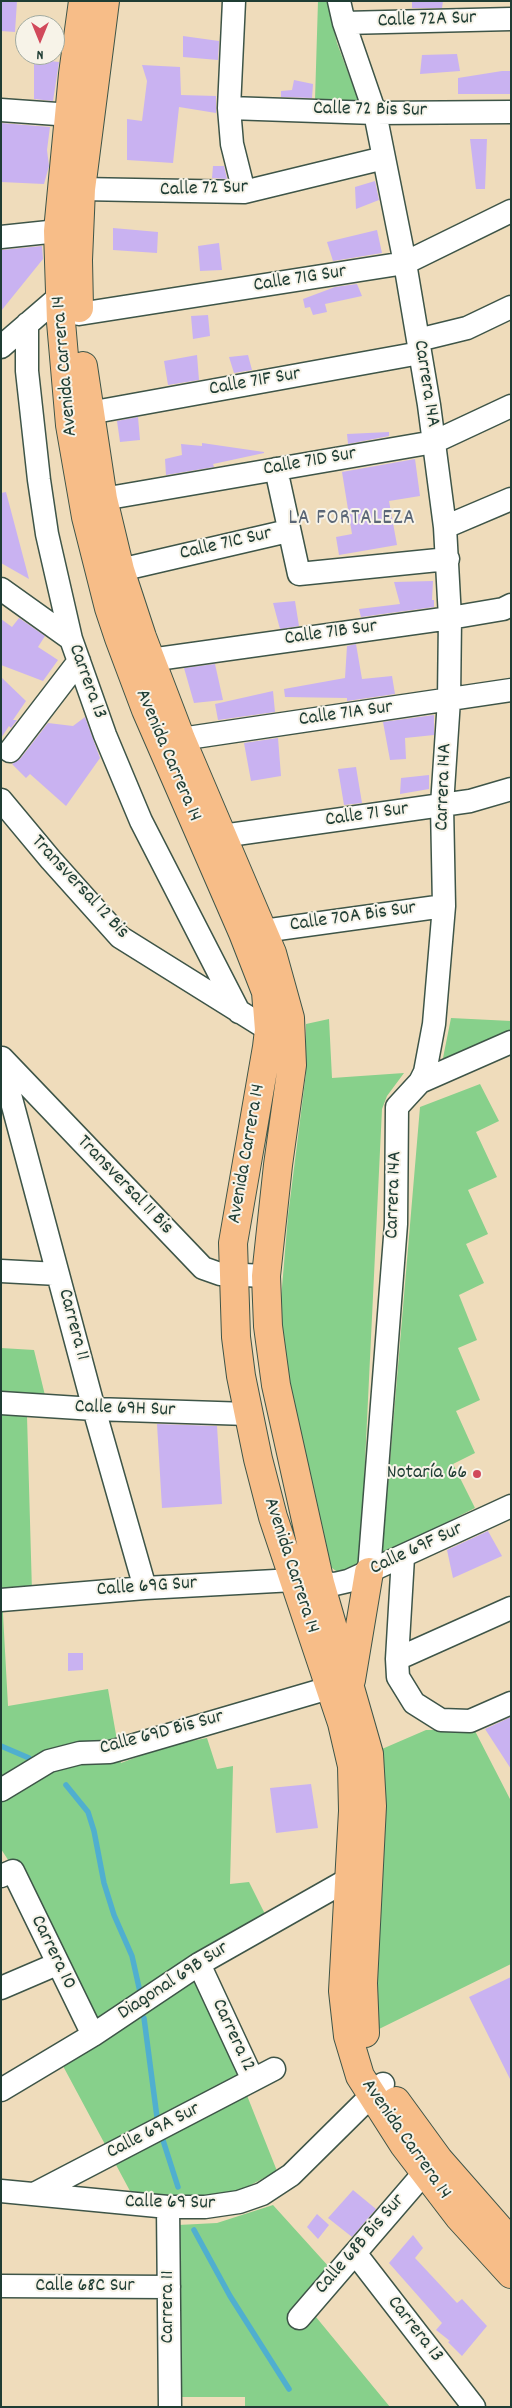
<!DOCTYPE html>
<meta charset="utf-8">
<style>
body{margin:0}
#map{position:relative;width:512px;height:2408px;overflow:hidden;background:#efdcbb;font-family:Dekko,sans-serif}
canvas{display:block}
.frame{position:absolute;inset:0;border:2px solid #1f3d34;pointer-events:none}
.north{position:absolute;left:15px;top:15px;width:50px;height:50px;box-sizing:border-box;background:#f7f3e8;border:1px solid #a1aaa0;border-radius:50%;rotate:180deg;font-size:14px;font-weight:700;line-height:20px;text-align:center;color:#1f3d34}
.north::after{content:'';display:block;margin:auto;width:18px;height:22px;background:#d1495b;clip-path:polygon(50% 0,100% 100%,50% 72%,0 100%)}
</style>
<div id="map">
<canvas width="512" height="2408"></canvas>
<div class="frame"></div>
<div class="north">N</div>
</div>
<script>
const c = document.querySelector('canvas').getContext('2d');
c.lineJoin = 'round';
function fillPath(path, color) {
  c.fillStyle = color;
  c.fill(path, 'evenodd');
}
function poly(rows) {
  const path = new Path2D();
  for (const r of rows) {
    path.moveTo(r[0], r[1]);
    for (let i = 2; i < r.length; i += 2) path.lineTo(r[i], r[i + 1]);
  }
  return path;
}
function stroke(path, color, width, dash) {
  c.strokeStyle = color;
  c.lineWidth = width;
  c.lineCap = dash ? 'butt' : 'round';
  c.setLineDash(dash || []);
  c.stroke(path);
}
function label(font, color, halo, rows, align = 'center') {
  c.font = font + ' Dekko,sans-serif';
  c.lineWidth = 4;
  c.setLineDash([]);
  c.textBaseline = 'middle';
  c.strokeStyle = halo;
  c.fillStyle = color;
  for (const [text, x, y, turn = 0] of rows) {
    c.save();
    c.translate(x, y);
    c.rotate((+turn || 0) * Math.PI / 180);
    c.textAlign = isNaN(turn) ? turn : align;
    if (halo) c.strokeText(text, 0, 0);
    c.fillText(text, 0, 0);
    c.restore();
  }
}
fillPath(poly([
 [318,1,327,1,337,43,359,102,315,100],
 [451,1018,511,1021,511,1034,441,1068],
 [329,1019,332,1078,404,1073,387,1096,382,1109,360,1566,346,1573,336,1571,327,1564,284,1369,281,1299,288,1216,306,1073,306,1024],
 [480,1084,499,1121,476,1132,497,1177,468,1190,488,1234,466,1244,484,1283,459,1295,477,1340,458,1348,480,1400,456,1411,475,1453,453,1464,475,1508,382,1555,420,1107],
 [1,1348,34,1350,50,1416,27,1416,32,1592,2,1596,8,1706,108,1689,121,1763,166,1746,207,1738,217,1769,233,1766,230,1884,249,1882,267,1918,192,1957,277,2171,230,2196,157,2197,130,2191,63,2066,99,2039,14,1869,1,1849],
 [474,1729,511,1801,511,1964,377,2030,371,2013,382,1749,426,1730],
 [273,2205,330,2268,302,2300,390,2407,245,2407,245,2397,182,2397,178,2225,217,2223]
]), '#87d08b');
stroke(poly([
 [1,1746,29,1758],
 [66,1785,88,1812,94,1831,104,1883,114,1915,132,1956,140,1992],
 [144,2018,158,2125],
 [161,2134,178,2187],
 [194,2230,230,2296,289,2389]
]), '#50afcf', 5.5);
fillPath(poly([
 [1,1,17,1,15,32,1,31],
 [412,1,443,1,442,8,412,8],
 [183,36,219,41,218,60,183,57],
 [457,54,460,71,420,74,422,55],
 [34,59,59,62,53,101,34,99],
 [142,65,180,67,181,95,216,96,216,113,179,107,173,163,127,160,127,119,142,121,147,81],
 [502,71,511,71,511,94,458,94,458,78],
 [294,80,313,84,312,98,281,97,281,91,292,90],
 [1,123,50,127,47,150,49,166,44,184,1,182],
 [470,139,487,139,485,189,476,189],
 [213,166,224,166,227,179,212,178],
 [375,181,379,200,356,209,355,187],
 [113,228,158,232,157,253,113,250],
 [377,230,382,253,333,261,327,242],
 [219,243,222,270,200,271,198,246],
 [42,246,43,259,1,311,1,250],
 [357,284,362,296,325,304,327,312,313,315,310,307,305,308,303,299,335,287],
 [208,315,210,336,193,339,191,316],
 [197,355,199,380,168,385,164,361],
 [248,355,252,370,234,373,229,357],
 [138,417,140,440,120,442,117,421],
 [389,432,389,436,348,444,347,434],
 [202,443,264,452,264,453,213,464,214,467,166,475,165,459,182,455,181,444,202,446],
 [415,459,420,496,389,501,397,545,339,555,336,537,352,534,342,472],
 [6,492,29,579,1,563,1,493],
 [433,581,432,600,434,600,434,607,361,617,359,609,400,604,394,582],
 [295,601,299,626,280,629,273,603],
 [19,618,45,636,38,647,58,660,43,681,1,665,1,619,12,627],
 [356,644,362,679,392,676,395,694,347,701,347,698,285,697,284,689,345,678,347,646],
 [215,664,223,700,194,703,184,668],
 [1,677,26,701,13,720,17,720,11,728,9,726,1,738],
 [273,691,275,712,218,720,215,704],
 [434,715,434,735,405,738,406,759,390,760,383,722],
 [85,717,100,758,66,806,30,774,26,778,12,764,20,759,48,723,73,726],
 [278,738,281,776,251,781,244,743],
 [356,767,362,803,344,805,338,769],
 [429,775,429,789,400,794,401,778],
 [157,1424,217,1426,222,1504,162,1508],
 [488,1531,502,1556,453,1578,447,1550],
 [68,1653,83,1653,83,1670,68,1671],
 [511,1717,511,1769,485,1729],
 [311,1784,318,1828,276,1833,270,1788],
 [511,1977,511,2081,469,1997],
 [353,2190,376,2209,352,2237,328,2218],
 [317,2214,329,2225,318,2239,307,2227],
 [413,2235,423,2248,415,2258,457,2303,462,2299,487,2326,462,2356,448,2342,450,2341,436,2330,442,2323,389,2263]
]), '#c9b2f1');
const minor = poly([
 [234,1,229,108,232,144,244,192],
 [339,1,344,23,375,113,405,263,429,405,445,527,450,618,449,700,442,805,444,906,434,1024,425,1072,420,1082,397,1107,396,1224,369,1572],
 [344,23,511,19],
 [229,108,375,113,511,112],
 [1,110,85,116],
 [81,189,244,192,384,158],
 [1,237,58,231],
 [79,314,405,263,511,211],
 [27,324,27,371,39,480,47,534,71,639,105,735,141,821,239,1012],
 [418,340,467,328,511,307],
 [1,347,60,296],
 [89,413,420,353],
 [276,469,299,574,448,559],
 [103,499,434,442,511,406],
 [445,527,511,499],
 [120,570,288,531],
 [1,589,71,639],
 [150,660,450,618,503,609,511,605],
 [181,739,511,690],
 [10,751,79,661],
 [1,800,51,860,120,937,269,1030],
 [222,836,470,801,511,789],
 [263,931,444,906],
 [2,1058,203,1268,220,1274,266,1276],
 [1,1061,94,1409,145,1588],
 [420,1082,511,1042],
 [1,1271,58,1274],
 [1,1403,94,1409,248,1414],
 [403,1557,397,1659,398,1677,414,1703,441,1720,470,1721,511,1703],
 [320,1583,335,1584,348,1581,511,1506],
 [1,1600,145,1588,294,1580],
 [397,1659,511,1608],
 [1,1790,49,1761,80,1753,110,1752,124,1748,329,1688],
 [1,1876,13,1871,93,2035],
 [199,1964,253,2080],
 [1,1988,57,1964],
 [1,2090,93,2035,199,1964,349,1879],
 [1,2191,168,2207,205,2207,239,2202,262,2194,291,2175,383,2084],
 [34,2194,274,2069],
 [168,2207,170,2407],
 [355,2253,474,2407],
 [1,2286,169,2287],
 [299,2318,424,2173]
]);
const major = poly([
 [83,1,73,74,58,231,61,322,70,425,86,517,109,608,119,638,146,710,243,933,266,992,269,1030,267,1047,233,1243,236,1337,241,1376,258,1459,273,1517,342,1723,352,1766,353,1811,343,1991,348,2036,360,2076,404,2145,459,2217,511,2274],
 [79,308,78,260,81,189,105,1],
 [83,366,103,499,120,570,142,637,181,739,272,953,290,1018,292,1065,278,1165,266,1276,268,1326,276,1385,320,1583,369,1754,372,1806,363,1983,365,2033],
 [351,1680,369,1572],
 [396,2101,439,2160,511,2242]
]);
stroke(minor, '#3e5548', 25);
stroke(major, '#3e5548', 30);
stroke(minor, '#fff', 22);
stroke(major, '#f7bd88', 28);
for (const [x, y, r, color] of [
 [477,1474,5,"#d1495b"]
]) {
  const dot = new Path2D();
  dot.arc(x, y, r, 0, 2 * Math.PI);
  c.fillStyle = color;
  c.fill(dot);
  stroke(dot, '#f7f3e8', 2);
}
label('20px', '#1f3d34', '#f7f3e8', [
 ["Calle 72A Sur",427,21,-2],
 ["Calle 72 Bis Sur",370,111,1],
 ["Calle 72 Sur",204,190,-2],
 ["Calle 71G Sur",300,280,-9],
 ["Avenida Carrera 14",66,366,-95],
 ["Calle 71F Sur",255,383,-10],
 ["Carrera 14A",425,384,81],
 ["Calle 71D Sur",310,463,-10],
 ["Calle 71C Sur",226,545,-13],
 ["Calle 71B Sur",331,634,-8],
 ["Carrera 13",86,682,70],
 ["Calle 71A Sur",346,715,-8],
 ["Avenida Carrera 14",167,756,67],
 ["Carrera 14A",445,787,-88],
 ["Calle 71 Sur",367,816,-8],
 ["Transversal 12 Bis",79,888,47],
 ["Calle 70A Bis Sur",353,918,-8],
 ["Avenida Carrera 14",248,1154,-80],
 ["Transversal 11 Bis",124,1186,46],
 ["Carrera 14A",395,1195,-88],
 ["Carrera 11",72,1325,75],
 ["Calle 69H Sur",125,1410,2],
 ["Calle 69F Sur",417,1550,-25],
 ["Avenida Carrera 14",290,1566,72],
 ["Calle 69G Sur",147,1588,-4],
 ["Calle 69D Bis Sur",162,1734,-15],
 ["Carrera 10",52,1953,64],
 ["Diagonal 69B Sur",174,1982,-33],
 ["Carrera 12",232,2036,65],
 ["Calle 69A Sur",154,2132,-27],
 ["Avenida Carrera 14",405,2140,55],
 ["Calle 69 Sur",170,2204,1],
 ["Calle 68B Bis Sur",361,2245,-49],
 ["Calle 68C Sur",85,2287],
 ["Carrera 11",169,2307,-90],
 ["Carrera 13",414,2330,52]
]);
label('20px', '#1f3d34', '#f7f3e8', [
 ["Notaría 66",467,1474]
], 'right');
c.letterSpacing = '1px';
label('21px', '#5a6676', '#f7f3e8', [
 ["LA FORTALEZA",352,520]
]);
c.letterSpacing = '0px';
</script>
